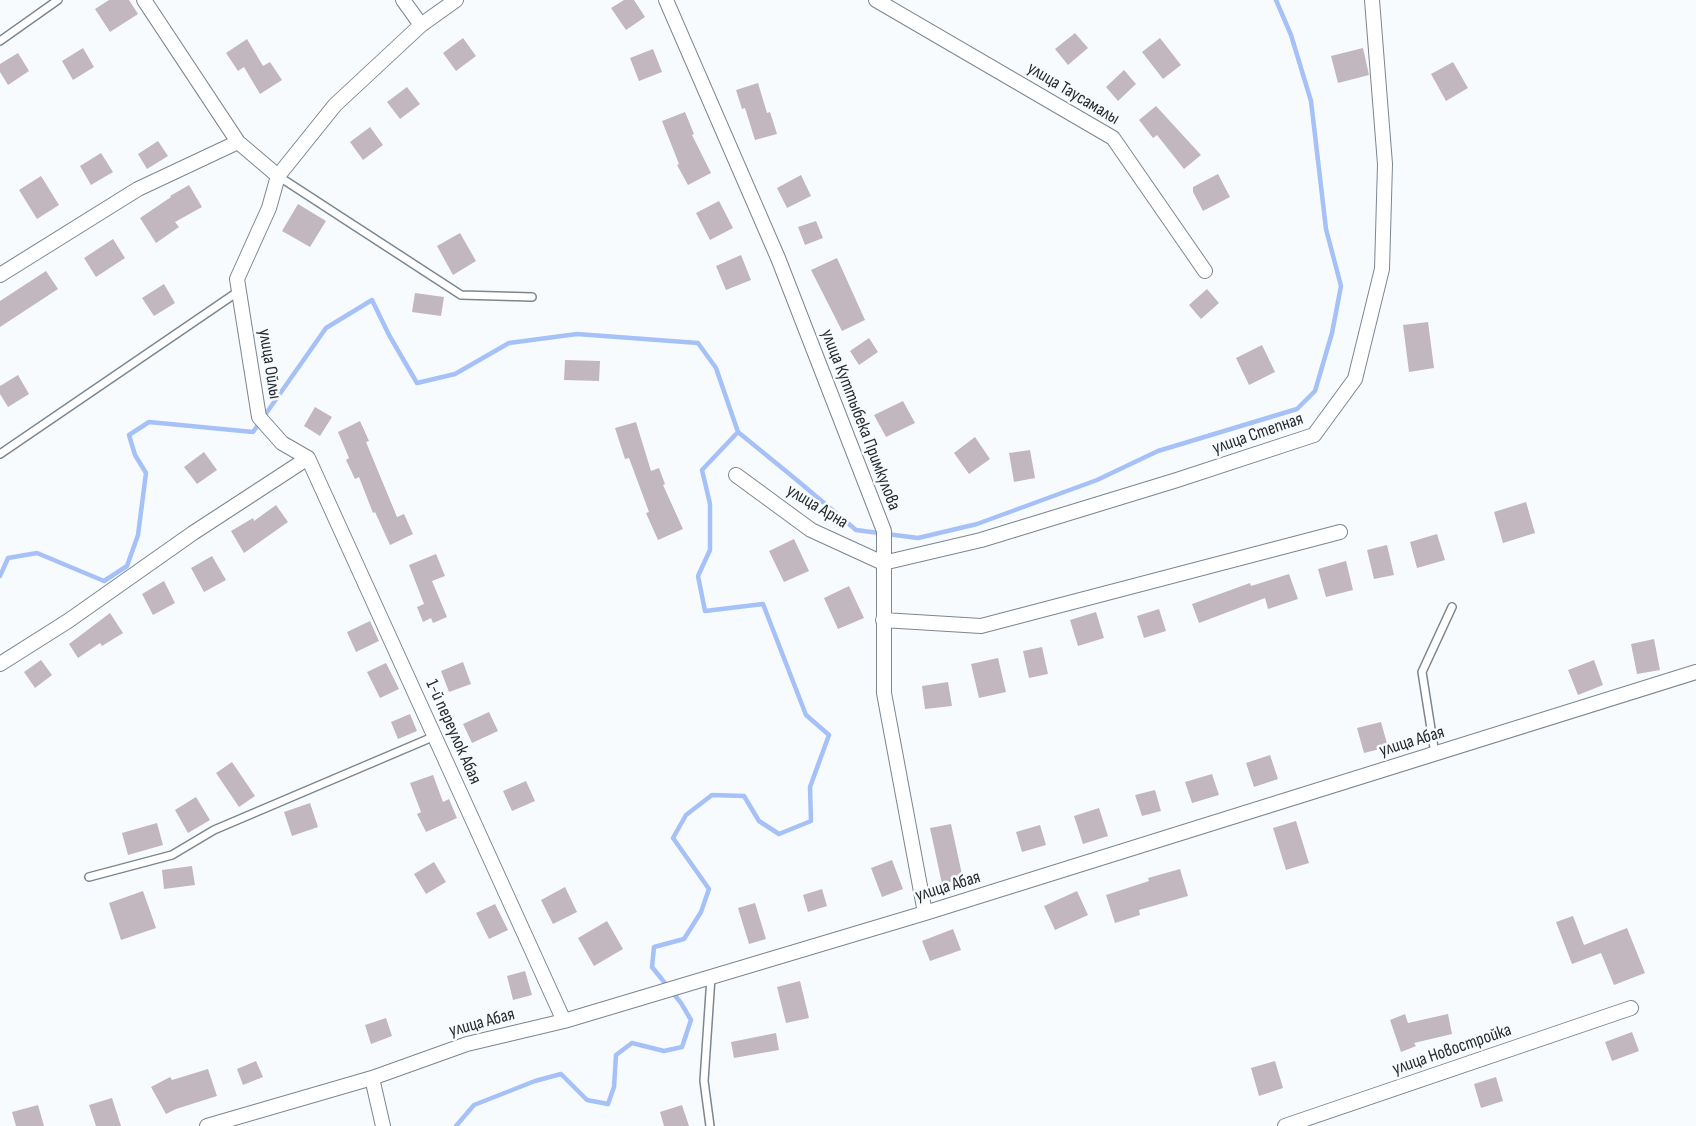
<!DOCTYPE html>
<meta charset="utf-8">
<style>
body{margin:0}
canvas{display:block;background:#f7fbfe}
</style>
<canvas width="1696" height="1126"></canvas>
<script>
const c = document.querySelector('canvas').getContext('2d');
c.lineJoin = 'round';
function poly(rows) {
  const path = new Path2D();
  for (const r of rows) {
    path.moveTo(r[0], r[1]);
    for (let i = 2; i < r.length; i += 2) path.lineTo(r[i], r[i + 1]);
  }
  return path;
}
function stroke(path, color, width, dash) {
  c.strokeStyle = color;
  c.lineWidth = width;
  c.lineCap = dash ? 'butt' : 'round';
  c.setLineDash(dash || []);
  c.stroke(path);
}
function fillPath(path, color) {
  c.fillStyle = color;
  c.fill(path, 'evenodd');
}
function label(font, color, halo, rows, align = 'center') {
  c.font = font + ' "Sofia Sans Condensed",sans-serif';
  c.lineWidth = 5;
  c.setLineDash([]);
  c.textBaseline = 'middle';
  c.strokeStyle = halo;
  c.fillStyle = color;
  for (const [text, x, y, turn = 0] of rows) {
    c.save();
    c.translate(x, y);
    c.rotate((+turn || 0) * Math.PI / 180);
    c.textAlign = isNaN(turn) ? turn : align;
    if (halo) c.strokeText(text, 0, 0);
    c.fillText(text, 0, 0);
    c.restore();
  }
}
stroke(poly([
 [0,576,8,558,37,553,104,581,127,566,138,535,146,473,135,455,129,435,149,422,253,432,326,328,372,300,389,335,417,383,455,374,509,343,577,334,698,343,716,368,738,432,798,481,856,530,918,538,977,524,1097,480,1158,451,1297,409,1315,391,1332,333,1341,286,1326,229,1311,101,1291,35,1276,0],
 [456,1126,474,1105,535,1081,561,1074,587,1100,608,1104,614,1087,616,1055,632,1043,664,1051,682,1047,691,1020,681,1003,652,967,654,947,684,939,701,912,709,889,673,838,686,815,712,795,744,796,759,821,779,834,811,821,810,787,829,735,806,715,763,604,705,611,698,576,710,550,710,504,702,470,738,432]
]), '#a6c1f7', 4.5);
fillPath(poly([
 [109,0,129,0,138,14,110,32,95,9],
 [624,0,634,0,645,17,626,30,611,8],
 [1075,33,1088,48,1068,65,1055,49],
 [463,38,476,56,456,71,443,53],
 [1160,38,1181,65,1163,79,1142,52],
 [247,39,263,66,270,62,282,80,260,94,244,67,238,71,226,53],
 [83,48,94,67,73,80,62,61],
 [1363,48,1369,75,1338,83,1331,56],
 [653,49,662,72,639,81,630,58],
 [18,53,29,71,8,85,0,72,0,64],
 [1453,62,1468,88,1446,101,1431,74],
 [1124,70,1136,84,1118,101,1106,87],
 [758,83,767,113,770,112,777,134,755,140,745,108,742,109,736,90],
 [407,87,420,104,400,119,387,102],
 [1156,106,1201,155,1184,169,1157,135,1153,138,1139,120],
 [685,112,694,134,692,135,711,173,688,185,677,165,679,164,662,121],
 [370,127,383,145,363,160,350,142],
 [158,141,168,156,147,169,138,154],
 [101,153,113,172,91,185,80,166],
 [1218,174,1230,197,1203,211,1193,192,1193,187],
 [801,175,811,196,787,208,777,188],
 [41,176,59,205,37,219,19,190],
 [189,185,202,207,175,222,179,227,156,243,140,218,171,197,170,196],
 [719,201,733,228,710,240,696,213],
 [298,204,326,221,310,247,282,231],
 [816,221,823,238,805,245,798,227],
 [460,233,476,261,453,275,437,246],
 [113,239,125,258,96,277,84,258],
 [741,255,751,280,726,290,716,266],
 [837,258,865,320,842,331,811,270],
 [46,271,58,289,0,327,0,301],
 [164,284,175,303,154,316,142,298],
 [1207,289,1219,303,1201,319,1189,305],
 [415,293,444,297,441,316,412,312],
 [1428,322,1434,368,1409,372,1403,325],
 [869,338,878,352,859,365,850,351],
 [1262,345,1275,372,1249,385,1236,358],
 [565,360,600,361,599,381,564,380],
 [18,375,29,394,8,407,0,394,0,386],
 [903,401,915,423,886,437,874,415],
 [315,407,332,417,320,436,304,426],
 [360,421,369,441,366,442,397,517,404,514,413,534,390,545,375,512,373,513,359,477,355,479,346,460,349,458,338,432],
 [636,422,651,471,659,468,665,484,663,485,683,529,658,540,646,513,649,512,629,458,625,459,615,428],
 [975,437,990,459,969,474,954,453],
 [1030,450,1035,478,1014,482,1009,453],
 [204,452,217,470,197,484,184,467],
 [1526,502,1535,533,1503,543,1494,512],
 [276,505,288,522,244,553,231,531,253,518,254,521],
 [1437,534,1445,560,1417,568,1410,542],
 [794,539,809,571,784,582,769,551],
 [1387,545,1394,575,1374,579,1367,550],
 [436,554,445,576,432,581,447,617,433,623,431,618,423,622,417,607,424,604,409,565],
 [212,556,226,580,204,592,191,568],
 [1346,561,1353,590,1326,597,1318,569],
 [1289,574,1298,599,1268,609,1265,598,1199,623,1192,604,1250,583,1251,586],
 [164,581,175,603,153,615,142,594],
 [849,586,864,618,838,629,824,598],
 [1159,609,1166,631,1144,638,1137,616],
 [1096,612,1104,638,1078,646,1070,620],
 [110,613,123,633,102,646,100,643,78,658,69,644],
 [370,621,379,641,356,652,347,632],
 [1654,639,1660,670,1637,674,1631,644],
 [1042,647,1048,674,1029,678,1023,651],
 [998,658,1006,692,979,698,971,664],
 [41,660,52,675,35,688,24,672],
 [1594,660,1603,685,1578,695,1568,670],
 [463,662,471,684,449,692,441,671],
 [386,663,399,689,380,698,367,672],
 [948,682,952,706,925,709,922,686],
 [489,712,498,731,472,743,463,724],
 [410,714,417,731,398,739,391,722],
 [1381,722,1388,747,1364,753,1357,728],
 [1270,755,1278,779,1254,787,1246,763],
 [232,762,255,796,239,807,216,773],
 [1212,774,1219,795,1192,803,1185,782],
 [433,775,443,802,449,799,457,818,426,832,417,814,421,812,410,783],
 [526,781,535,801,512,811,503,791],
 [1155,790,1161,811,1142,816,1135,795],
 [196,797,210,820,188,833,175,810],
 [310,803,318,827,292,836,284,812],
 [1099,808,1108,836,1083,844,1074,816],
 [1296,821,1309,863,1286,870,1273,828],
 [157,823,163,845,128,855,122,833],
 [951,824,963,879,942,884,930,828],
 [1040,825,1046,845,1022,852,1016,832],
 [892,860,903,889,882,897,871,868],
 [434,862,446,882,426,894,414,874],
 [192,866,195,885,164,889,162,870],
 [1180,869,1188,896,1139,910,1140,915,1115,923,1106,895,1149,881,1148,878],
 [565,887,577,912,553,924,541,900],
 [822,889,827,906,808,912,803,895],
 [143,891,156,928,121,940,109,903],
 [1077,891,1088,915,1055,930,1044,906],
 [755,903,766,939,749,944,738,908],
 [495,904,508,930,489,939,476,913],
 [1573,916,1584,945,1627,928,1645,973,1614,985,1601,953,1572,964,1556,922],
 [607,921,623,949,594,966,578,938],
 [953,929,961,950,930,961,922,941],
 [525,971,532,995,513,1000,507,976],
 [800,981,809,1018,786,1023,777,987],
 [1405,1014,1408,1023,1448,1014,1452,1034,1414,1043,1416,1046,1401,1052,1390,1020],
 [386,1018,392,1036,371,1044,365,1025],
 [1632,1032,1639,1051,1612,1061,1605,1042],
 [776,1033,779,1050,734,1058,731,1042],
 [256,1061,263,1077,243,1085,237,1069],
 [1275,1061,1283,1088,1259,1096,1251,1068],
 [208,1069,217,1096,176,1109,166,1114,151,1087,170,1077,172,1080],
 [1496,1077,1503,1101,1481,1108,1474,1084],
 [112,1098,121,1126,96,1126,89,1105],
 [38,1105,44,1126,16,1126,12,1112],
 [682,1105,689,1126,664,1126,660,1112]
]), '#c2b7bf');
const service = poly([
 [0,41,58,0],
 [278,176,461,295,532,297],
 [0,454,239,291],
 [1435,754,1422,672,1452,607],
 [89,877,172,855,214,830,435,736],
 [710,1126,704,1081,711,977]
]);
const minor = poly([
 [144,0,238,142],
 [403,0,421,25],
 [666,0,778,258,884,531,884,693,925,913],
 [876,0,1113,138,1205,271],
 [0,275,138,189,238,142,278,176],
 [308,458,564,1021],
 [736,475,811,530,883,563,981,540,1177,480,1314,435,1355,379,1382,269,1385,164,1372,0],
 [883,620,981,626,1340,532],
 [0,664,68,621,193,533,308,458,282,443,259,417,237,279,269,208,278,176,335,105,421,25,456,0],
 [372,1078,383,1126],
 [207,1126,372,1078,467,1044,564,1021,925,913,1696,672],
 [1285,1126,1631,1008]
]);
stroke(service, '#7d868e', 10);
stroke(minor, '#7d868e', 16);
stroke(service, '#fff', 7);
stroke(minor, '#fff', 14);
label('18px', '#272b2e', '#f7fbfe', [
 ["улица Таусамалы",1073,94,31],
 ["улица Ойлы",269,364,81],
 ["улица Куттыбека Примкулова",860,420,69],
 ["улица Степная",1258,434,-19],
 ["улица Арна",817,507,31],
 ["1-й переулок Абая",453,732,66],
 ["улица Абая",1412,742,-17],
 ["улица Абая",948,887,-17],
 ["улица Абая",482,1023,-15],
 ["улица Новостройка",1452,1050,-19]
]);
</script>
